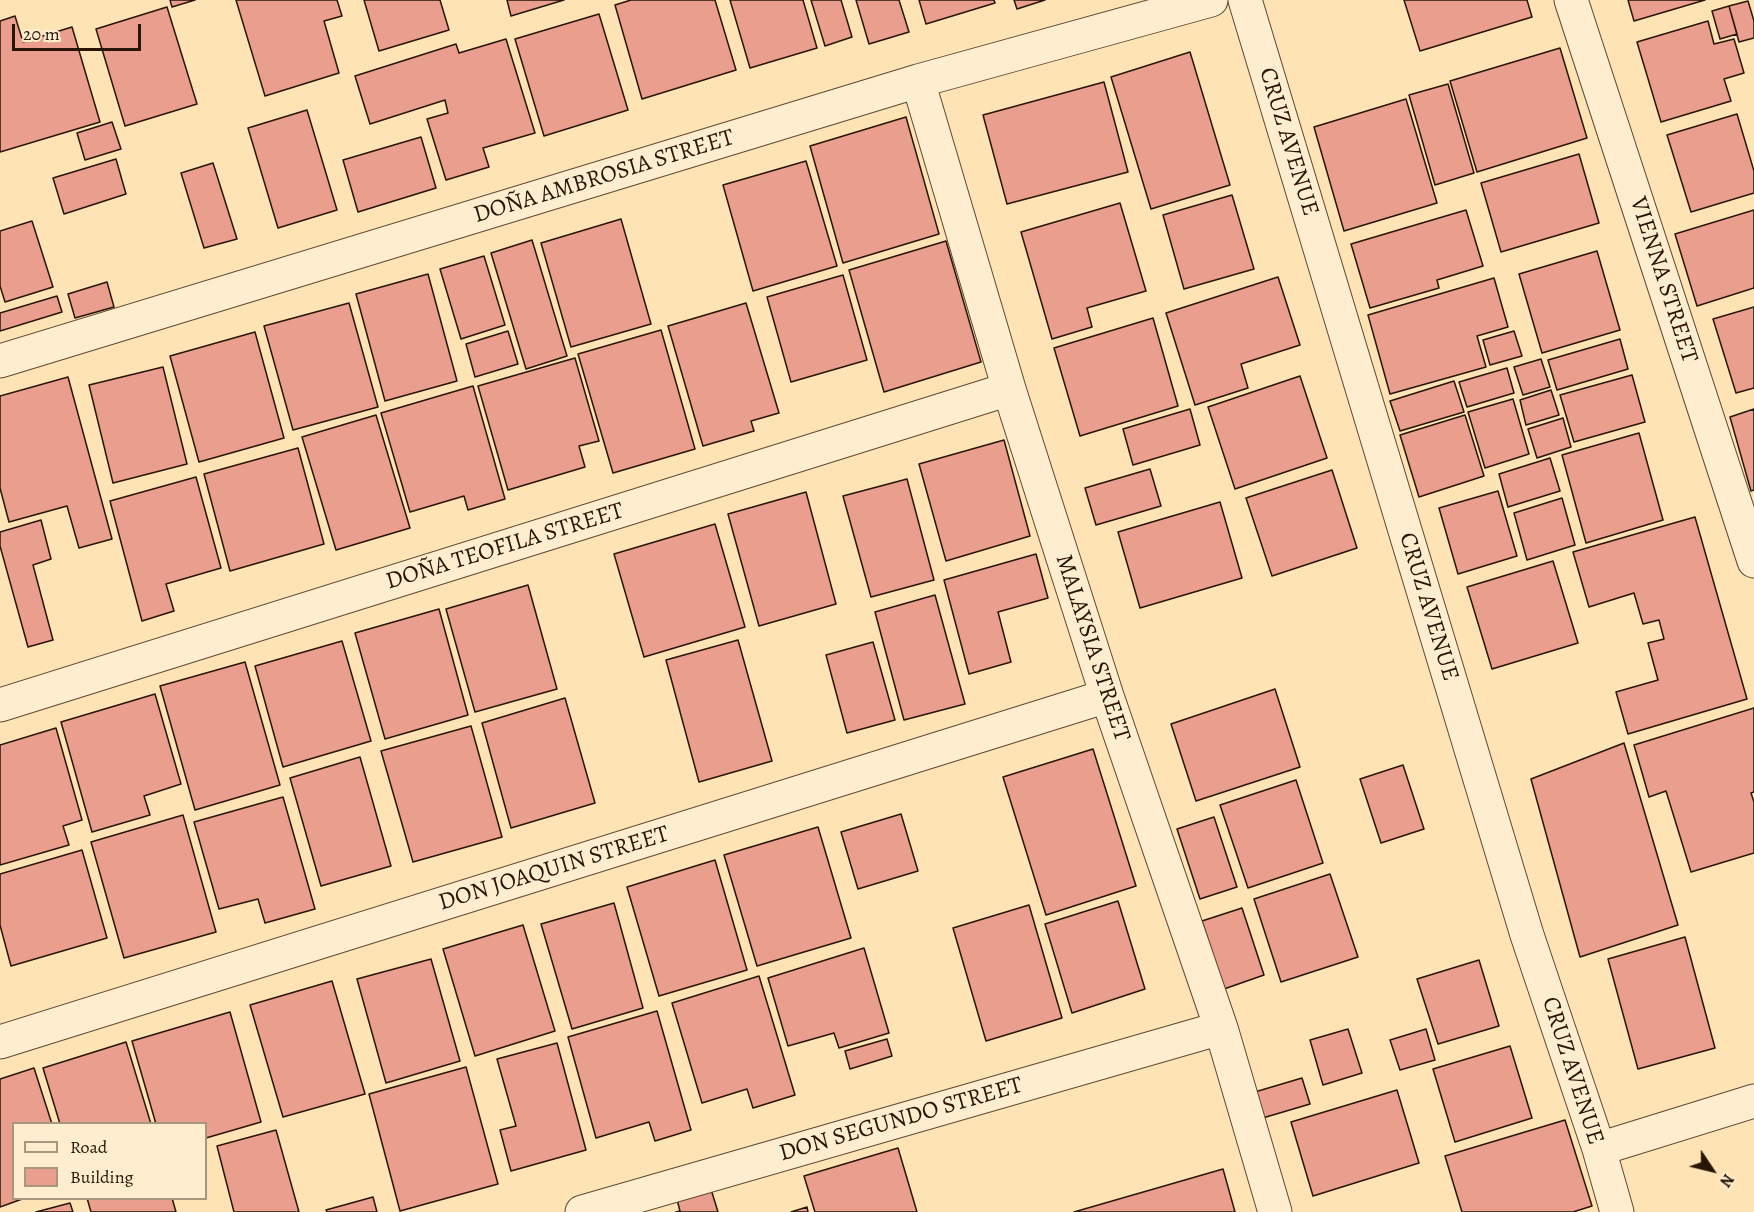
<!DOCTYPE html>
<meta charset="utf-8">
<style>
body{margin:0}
#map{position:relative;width:1754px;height:1212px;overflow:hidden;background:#fee3b5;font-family:Alegreya,serif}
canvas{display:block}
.legend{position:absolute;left:12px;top:1122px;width:195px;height:78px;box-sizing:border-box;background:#feedcf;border:2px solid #a8977f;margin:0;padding:8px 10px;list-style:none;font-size:18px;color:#281506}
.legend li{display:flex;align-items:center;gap:12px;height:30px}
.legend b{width:30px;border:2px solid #a8977f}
.north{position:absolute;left:1682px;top:1140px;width:60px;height:60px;-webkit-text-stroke:4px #feedcf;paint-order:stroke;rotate:125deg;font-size:16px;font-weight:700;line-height:24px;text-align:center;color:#281506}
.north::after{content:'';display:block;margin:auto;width:21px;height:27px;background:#281506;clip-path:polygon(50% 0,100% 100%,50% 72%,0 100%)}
.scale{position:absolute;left:12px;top:24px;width:129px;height:27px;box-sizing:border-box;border:3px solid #281506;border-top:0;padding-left:8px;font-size:18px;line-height:21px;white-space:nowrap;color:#281506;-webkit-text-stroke:4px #feedcf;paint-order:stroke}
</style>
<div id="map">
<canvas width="1754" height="1212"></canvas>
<ul class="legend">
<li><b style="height:8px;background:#feedcf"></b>Road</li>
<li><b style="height:16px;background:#ea9e8d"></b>Building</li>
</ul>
<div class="north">N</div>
<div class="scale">20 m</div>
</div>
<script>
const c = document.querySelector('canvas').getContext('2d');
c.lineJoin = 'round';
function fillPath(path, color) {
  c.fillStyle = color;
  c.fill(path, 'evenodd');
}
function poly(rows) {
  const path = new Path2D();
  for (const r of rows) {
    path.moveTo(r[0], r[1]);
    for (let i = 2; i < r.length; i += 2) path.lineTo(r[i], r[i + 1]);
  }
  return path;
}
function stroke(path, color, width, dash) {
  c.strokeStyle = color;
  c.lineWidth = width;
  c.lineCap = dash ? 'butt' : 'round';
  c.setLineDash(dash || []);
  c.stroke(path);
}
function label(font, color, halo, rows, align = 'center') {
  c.font = font + ' Alegreya,serif';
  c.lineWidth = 4.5;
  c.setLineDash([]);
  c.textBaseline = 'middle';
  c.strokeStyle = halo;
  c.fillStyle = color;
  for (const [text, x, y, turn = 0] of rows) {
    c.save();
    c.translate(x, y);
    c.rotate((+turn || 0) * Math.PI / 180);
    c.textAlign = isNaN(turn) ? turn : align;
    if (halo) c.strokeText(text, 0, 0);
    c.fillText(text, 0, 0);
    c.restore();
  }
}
const building = poly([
 [170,0,195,0,172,7,170,0],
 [236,0,337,0,342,16,324,21,339,73,265,96,236,0],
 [364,0,440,0,449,30,379,51,364,0],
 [507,0,564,0,511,16,507,0],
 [631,0,715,0,736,70,642,99,615,5,631,0],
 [730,0,803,0,817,48,750,68,730,0],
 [811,0,841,0,852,37,825,46,811,0],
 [856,0,899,0,909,32,869,44,856,0],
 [919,0,994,0,995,3,926,24,919,0],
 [1014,0,1045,0,1017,9,1014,0],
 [1404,0,1527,0,1532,17,1420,51,1404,0],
 [1628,0,1705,0,1634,21,1628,0],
 [1748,1,1754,21,1754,38,1739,42,1729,6,1748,1],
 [1729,6,1737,34,1720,39,1712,11,1729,6],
 [167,7,197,104,125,126,96,29,167,7],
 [599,14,628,110,544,136,515,39,599,14],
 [15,16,23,42,72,27,100,122,0,152,0,21,15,16],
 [1708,21,1714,44,1734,39,1744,73,1724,79,1731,101,1661,122,1637,42,1708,21],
 [506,39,535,133,483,148,489,167,446,180,427,119,448,113,445,100,370,124,355,76,456,44,459,53,506,39],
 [1560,48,1587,138,1477,172,1450,81,1560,48],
 [1190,52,1230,185,1151,209,1111,77,1190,52],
 [1104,82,1128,172,1007,204,983,115,1104,82],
 [1448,84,1474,173,1435,185,1409,95,1448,84],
 [1406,99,1437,203,1344,231,1314,127,1406,99],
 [307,110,337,210,278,228,248,128,307,110],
 [1737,114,1754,171,1754,193,1691,212,1667,135,1737,114],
 [906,117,939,234,843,263,810,146,906,117],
 [112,122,121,149,85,160,77,133,112,122],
 [421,137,436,188,358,212,343,160,421,137],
 [1579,154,1599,223,1501,252,1481,183,1579,154],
 [116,159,126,194,64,214,53,178,116,159],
 [806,161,837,266,753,291,723,185,806,161],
 [213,163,237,239,204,248,181,173,213,163],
 [1232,195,1254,269,1184,289,1163,215,1232,195],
 [1120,203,1146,291,1087,308,1092,327,1052,339,1021,232,1120,203],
 [1466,210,1483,266,1437,280,1439,288,1370,308,1351,244,1466,210],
 [1754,210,1754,288,1697,306,1675,234,1754,210],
 [621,219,651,324,571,347,541,243,621,219],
 [32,221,53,287,5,302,0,286,0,231,32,221],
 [532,240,567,356,526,369,491,253,532,240],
 [946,241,981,362,884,392,849,270,946,241],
 [1597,251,1620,330,1542,353,1519,274,1597,251],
 [484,256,505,325,461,339,440,269,484,256],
 [428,274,457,381,385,401,356,294,428,274],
 [843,275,867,360,791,382,767,297,843,275],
 [1278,277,1300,345,1241,364,1248,388,1195,405,1166,313,1278,277],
 [1494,278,1508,327,1477,336,1486,367,1390,394,1368,315,1494,278],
 [107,282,114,307,75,318,68,294,107,282],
 [57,296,62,312,0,331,0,313,57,296],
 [349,303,378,407,293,430,264,326,349,303],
 [746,303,779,413,751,421,754,431,703,446,668,326,746,303],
 [1754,307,1754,388,1736,393,1713,319,1754,307],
 [1153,318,1178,406,1080,436,1054,348,1153,318],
 [661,330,695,449,613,473,578,354,661,330],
 [508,331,518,364,475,377,466,344,508,331],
 [1514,331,1522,356,1490,365,1483,340,1514,331],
 [255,332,284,438,199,462,170,356,255,332],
 [1620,339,1628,369,1557,390,1548,360,1620,339],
 [575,358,599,441,579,446,585,467,508,490,478,386,575,358],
 [1541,359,1550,387,1523,395,1514,367,1541,359],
 [163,367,187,464,113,483,89,385,163,367],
 [1507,368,1514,393,1467,407,1459,382,1507,368],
 [1632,375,1645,422,1574,442,1560,395,1632,375],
 [1300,376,1327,458,1235,489,1208,407,1300,376],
 [68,377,112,539,79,548,67,506,9,522,0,488,0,396,68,377],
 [1454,381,1464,412,1400,431,1390,401,1454,381],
 [473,386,505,499,468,510,464,496,410,512,381,413,473,386],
 [1551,390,1559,415,1526,425,1520,400,1551,390],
 [1513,399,1529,454,1485,468,1468,412,1513,399],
 [1190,409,1200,445,1133,465,1123,429,1190,409],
 [1754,409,1754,490,1751,491,1730,417,1754,409],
 [376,415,410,528,336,550,302,437,376,415],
 [1465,415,1484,476,1419,497,1400,435,1465,415],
 [1563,418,1571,447,1537,458,1528,429,1563,418],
 [1639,433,1663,520,1586,543,1562,455,1639,433],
 [1004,440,1030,536,946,561,919,464,1004,440],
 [298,448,324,544,230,571,204,474,298,448],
 [1550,458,1560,491,1508,507,1499,474,1550,458],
 [1150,469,1161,506,1096,525,1085,488,1150,469],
 [1332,470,1357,548,1272,576,1246,498,1332,470],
 [196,477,221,568,166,584,174,611,142,621,110,501,196,477],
 [907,479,934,580,871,597,843,496,907,479],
 [1498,491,1517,556,1458,574,1439,508,1498,491],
 [806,492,836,604,759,626,728,514,806,492],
 [1562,498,1575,545,1527,560,1514,513,1562,498],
 [1220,502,1242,578,1140,608,1118,532,1220,502],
 [1695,517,1747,699,1628,734,1616,692,1658,680,1648,643,1664,639,1659,620,1643,624,1634,593,1589,607,1573,552,1695,517],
 [41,520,51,559,33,565,53,640,28,647,0,546,0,532,41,520],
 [715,524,745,627,644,657,614,554,715,524],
 [1036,554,1048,598,998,612,1011,662,969,674,944,580,1036,554],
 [1553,561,1578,643,1492,669,1467,587,1553,561],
 [528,585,557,689,475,712,446,609,528,585],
 [935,595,965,704,904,720,875,612,935,595],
 [439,609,468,715,385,739,355,633,439,609],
 [738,640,772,761,699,782,666,660,738,640],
 [342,641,371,741,283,767,255,666,342,641],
 [873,642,895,720,847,733,826,655,873,642],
 [245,662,280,785,195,810,160,686,245,662],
 [1275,689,1300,767,1196,801,1171,724,1275,689],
 [155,694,181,784,144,796,150,815,92,832,61,722,155,694],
 [565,698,595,803,511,828,482,723,565,698],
 [1754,708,1754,792,1751,793,1754,802,1754,853,1691,872,1666,791,1649,797,1634,745,1754,708],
 [471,726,502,837,413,862,381,751,471,726],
 [56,728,82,820,63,826,69,845,0,865,0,745,56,728],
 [1624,743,1678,925,1580,957,1531,779,1624,743],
 [1093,749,1136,886,1046,915,1003,777,1093,749],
 [360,757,391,866,321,886,290,778,360,757],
 [1403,765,1424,829,1381,843,1360,779,1403,765],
 [1296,780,1323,863,1248,888,1220,805,1296,780],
 [283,797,315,909,265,923,258,899,219,909,194,822,283,797],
 [901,814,918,871,858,889,841,832,901,814],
 [183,815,216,932,124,958,91,842,183,815],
 [1214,817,1237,887,1200,899,1177,829,1214,817],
 [818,827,851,938,757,966,724,855,818,827],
 [82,850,107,938,11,966,0,925,0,874,82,850],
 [715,860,747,970,659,996,627,887,715,860],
 [1330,874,1358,957,1281,982,1254,899,1330,874],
 [1118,901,1145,989,1072,1013,1045,924,1118,901],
 [614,903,643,1008,572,1029,541,924,614,903],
 [1029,905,1062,1018,986,1041,953,928,1029,905],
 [1242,908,1264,975,1224,989,1202,921,1242,908],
 [523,925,555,1031,475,1056,443,949,523,925],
 [1685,937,1715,1048,1638,1069,1608,959,1685,937],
 [864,948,889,1033,839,1048,834,1033,788,1046,768,978,864,948],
 [431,959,460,1061,386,1083,357,979,431,959],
 [1479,960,1499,1026,1438,1044,1417,979,1479,960],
 [759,976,795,1095,753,1108,747,1089,702,1103,672,1003,759,976],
 [332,981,365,1094,283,1117,250,1005,332,981],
 [657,1011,691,1130,655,1141,649,1122,596,1138,568,1037,657,1011],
 [230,1012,261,1122,206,1138,206,1124,156,1124,132,1041,230,1012],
 [1348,1029,1362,1073,1323,1085,1310,1040,1348,1029],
 [1426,1029,1435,1060,1400,1070,1390,1040,1426,1029],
 [887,1039,892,1056,850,1069,845,1051,887,1039],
 [126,1042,151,1124,60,1124,43,1068,126,1042],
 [557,1043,586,1150,511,1171,500,1130,516,1126,497,1059,557,1043],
 [1510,1046,1532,1118,1455,1142,1433,1069,1510,1046],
 [466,1067,498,1184,400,1211,369,1094,466,1067],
 [34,1068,52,1124,14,1124,14,1198,25,1198,0,1207,0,1079,34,1068],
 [1302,1078,1310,1104,1256,1120,1248,1094,1302,1078],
 [1397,1090,1419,1163,1313,1196,1291,1122,1397,1090],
 [1565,1120,1592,1206,1573,1212,1462,1212,1445,1156,1565,1120],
 [276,1130,299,1212,234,1212,217,1146,276,1130],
 [898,1148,917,1212,815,1212,804,1176,898,1148],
 [1223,1169,1235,1212,1074,1212,1223,1169],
 [710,1186,718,1212,676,1212,680,1211,676,1196,710,1186],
 [373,1197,377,1212,327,1212,326,1210,373,1197],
 [87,1198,172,1198,176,1212,91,1212,87,1198],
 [70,1203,73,1212,36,1212,70,1203],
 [807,1207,808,1212,791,1212,807,1207]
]);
fillPath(building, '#ea9e8d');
stroke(building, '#281506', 1.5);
const minor = poly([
 [1245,0,1527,935,1599,1149,1617,1212],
 [1571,0,1754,561],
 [918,81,1009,389,1107,696,1221,1028,1275,1212],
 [0,361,918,81,1211,0],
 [0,705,1009,389],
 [0,1042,1107,696],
 [1599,1149,1754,1101],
 [582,1212,1221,1028]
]);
stroke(minor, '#5e4832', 35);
stroke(minor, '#feedcf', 33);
label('24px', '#281506', '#feedcf', [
 ["CRUZ AVENUE",1288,142,73],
 ["DOÑA AMBROSIA STREET",604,177,-17],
 ["VIENNA STREET",1663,280,72],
 ["DOÑA TEOFILA STREET",505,547,-17],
 ["CRUZ AVENUE",1428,607,73],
 ["MALAYSIA STREET",1092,648,72],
 ["DON JOAQUIN STREET",554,869,-17],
 ["CRUZ AVENUE",1572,1071,72],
 ["DON SEGUNDO STREET",901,1120,-16]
]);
</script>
